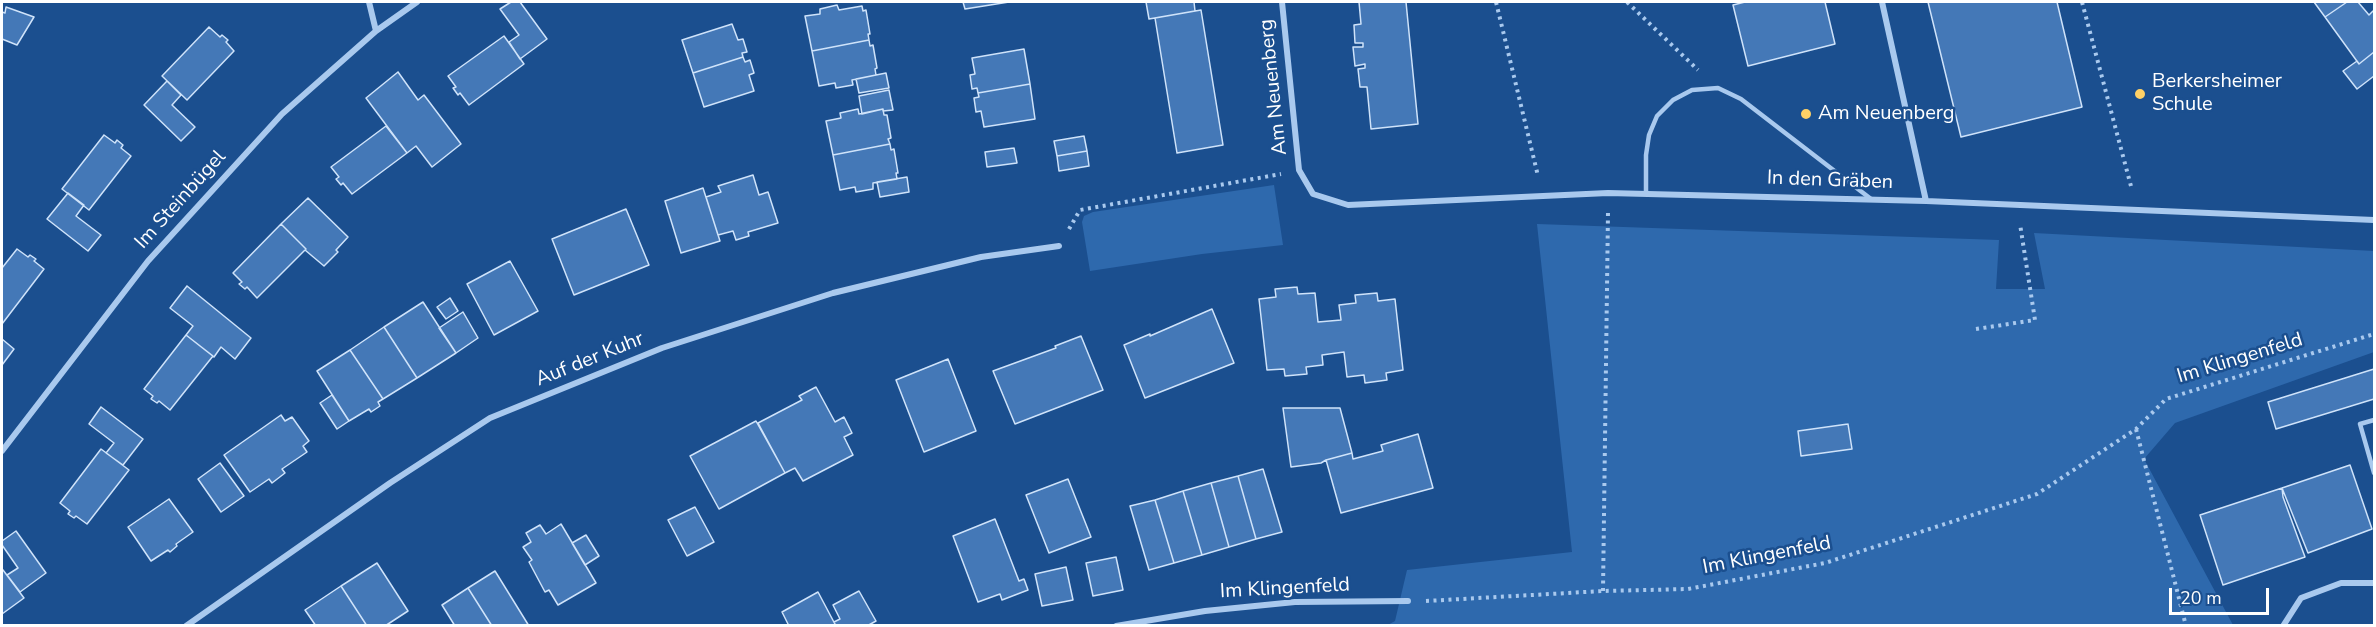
<!DOCTYPE html>
<meta charset="utf-8">
<style>
body{margin:0}
#map{position:relative;width:2376px;height:627px;overflow:hidden;background:#1b4f8f;font-family:"Nunito Sans",sans-serif}
canvas{display:block}
.frame{position:absolute;inset:0;border:3px solid #fff;pointer-events:none}
.scale{position:absolute;left:2169px;top:588px;width:100px;height:27px;box-sizing:border-box;border:3px solid #fff;border-top:0;padding-left:8px;font-size:18px;line-height:21px;white-space:nowrap;color:#fff;-webkit-text-stroke:4px #1b4f8f;paint-order:stroke}
</style>
<div id="map">
<canvas width="2376" height="627"></canvas>
<div class="frame"></div>
<div class="scale">20 m</div>
</div>
<script>
const c = document.querySelector('canvas').getContext('2d');
c.lineJoin = 'round';
function fillPath(path, color) {
  c.fillStyle = color;
  c.fill(path, 'evenodd');
}
function poly(rows) {
  const path = new Path2D();
  for (const r of rows) {
    path.moveTo(r[0], r[1]);
    for (let i = 2; i < r.length; i += 2) path.lineTo(r[i], r[i + 1]);
  }
  return path;
}
function stroke(path, color, width, dash) {
  c.strokeStyle = color;
  c.lineWidth = width;
  c.lineCap = dash ? 'butt' : 'round';
  c.setLineDash(dash || []);
  c.stroke(path);
}
function label(font, color, halo, rows, align = 'center') {
  c.font = font + ' "Nunito Sans",sans-serif';
  c.lineWidth = 5;
  c.setLineDash([]);
  c.textBaseline = 'middle';
  c.strokeStyle = halo;
  c.fillStyle = color;
  for (const [text, x, y, turn = 0] of rows) {
    c.save();
    c.translate(x, y);
    c.rotate((+turn || 0) * Math.PI / 180);
    c.textAlign = isNaN(turn) ? turn : align;
    if (halo) c.strokeText(text, 0, 0);
    c.fillText(text, 0, 0);
    c.restore();
  }
}
fillPath(poly([
 [1274,185,1283,245,1202,254,1090,271,1082,222,1084,216,1093,212],
 [1537,224,1999,240,1996,289,2045,289,2034,233,2374,251,2374,352,2175,423,2144,459,2233,625,1386,626,1395,621,1407,570,1572,552],
 [1848,424,1852,448,1801,455,1798,431]
]), '#2e69ad');
const building = poly([
 [511,2,520,2,547,39,520,59,509,42,519,35,500,9,511,2],
 [963,2,1009,2,965,9,963,2],
 [1146,2,1194,2,1195,11,1149,19,1146,2],
 [1359,2,1406,2,1418,124,1371,129,1367,87,1360,87,1358,69,1365,68,1365,64,1355,66,1353,47,1363,47,1363,43,1355,43,1354,25,1361,24,1359,2],
 [1745,2,1825,2,1835,44,1748,66,1733,5,1745,2],
 [1928,2,2057,2,2082,107,1961,137,1928,2],
 [2314,2,2347,2,2325,17,2314,2],
 [2347,2,2358,2,2369,15,2373,11,2374,13,2374,52,2359,64,2325,17,2347,2],
 [837,5,839,10,862,6,863,11,866,10,870,34,868,34,869,40,812,51,805,16,820,14,820,9,837,5],
 [6,7,34,17,17,45,2,39,2,12,5,13,6,7],
 [1201,10,1223,145,1177,153,1155,18,1201,10],
 [732,24,738,40,743,39,747,52,742,53,743,57,693,73,682,40,732,24],
 [209,27,220,37,222,35,228,40,226,42,234,51,187,100,162,76,209,27],
 [504,36,524,64,469,105,460,93,458,95,453,88,456,87,448,76,504,36],
 [869,40,870,46,873,45,877,68,875,69,876,75,852,80,853,85,836,88,835,83,819,86,812,51,869,40],
 [1024,49,1030,84,978,93,977,88,972,89,970,75,975,74,972,58,1024,49],
 [2374,52,2374,76,2357,89,2343,71,2357,61,2359,64,2374,52],
 [743,57,745,62,750,60,754,73,749,75,754,91,704,107,693,73,743,57],
 [398,72,418,100,424,95,461,144,432,167,416,146,407,153,366,98,398,72],
 [886,73,889,88,859,93,856,79,886,73],
 [167,81,181,95,172,105,195,127,181,141,144,105,167,81],
 [1030,84,1035,119,984,127,981,111,976,112,974,98,979,97,978,93,1030,84],
 [889,90,893,110,883,111,883,109,862,114,859,96,889,90],
 [858,109,859,114,883,109,884,115,887,115,891,138,888,139,890,144,833,155,826,121,841,118,840,113,858,109],
 [386,126,407,153,352,194,343,183,341,185,336,179,339,177,331,167,386,126],
 [104,135,115,143,117,140,123,145,121,148,131,156,89,210,62,189,104,135],
 [1084,136,1087,151,1057,156,1054,141,1084,136],
 [890,144,891,150,894,149,898,173,896,173,897,179,873,183,873,189,856,192,855,187,840,190,833,155,890,144],
 [1014,148,1017,163,987,167,985,152,1014,148],
 [1087,151,1089,166,1059,171,1057,156,1087,151],
 [753,175,759,195,768,192,778,223,748,232,749,236,736,240,733,231,718,235,706,197,721,192,718,186,753,175],
 [907,177,909,192,880,197,877,182,907,177],
 [703,188,720,241,681,253,665,201,703,188],
 [68,193,84,205,76,216,101,235,88,251,47,219,68,193],
 [308,198,348,237,336,250,338,252,324,266,305,250,306,249,281,224,308,198],
 [626,209,649,265,574,295,552,239,626,209],
 [281,224,306,249,257,298,247,287,245,289,239,284,242,282,233,273,281,224],
 [17,249,28,257,30,255,36,259,34,261,44,269,2,324,2,268,17,249],
 [510,261,538,311,494,335,467,284,510,261],
 [187,286,251,338,235,359,221,347,214,357,186,335,193,326,170,308,187,286],
 [1297,287,1298,294,1315,293,1318,322,1341,320,1339,305,1356,303,1355,295,1377,293,1378,301,1395,299,1403,370,1386,373,1387,380,1365,383,1364,375,1347,377,1344,352,1322,355,1323,365,1306,367,1307,374,1285,376,1284,369,1267,370,1259,299,1276,297,1275,289,1297,287],
 [450,298,458,311,446,319,437,307,450,298],
 [423,302,456,353,417,378,384,327,423,302],
 [1212,309,1234,363,1145,398,1124,345,1150,334,1150,336,1212,309],
 [463,312,478,338,456,353,439,328,463,312],
 [384,327,417,378,383,399,350,350,384,327],
 [186,335,213,356,170,410,159,401,157,403,151,399,153,396,144,389,186,335],
 [1081,336,1103,390,1015,424,993,371,1056,348,1055,346,1081,336],
 [2,339,14,349,2,365,2,339],
 [350,350,383,399,378,402,380,406,371,412,369,409,349,421,317,371,350,350],
 [948,359,976,431,924,452,896,380,948,359],
 [2374,369,2374,399,2276,429,2268,402,2374,369],
 [816,387,835,422,844,417,852,433,844,437,853,455,803,481,795,468,785,473,758,423,802,400,799,396,816,387],
 [332,395,349,421,337,429,320,403,332,395],
 [101,407,143,439,123,465,106,453,114,443,89,424,101,407],
 [1283,408,1340,408,1352,453,1326,460,1321,463,1291,467,1283,408],
 [281,415,285,421,292,417,309,441,303,446,307,452,282,469,285,473,272,483,269,479,250,492,224,455,281,415],
 [756,421,785,473,719,509,690,456,756,421],
 [1848,424,1852,449,1801,456,1798,431,1848,424],
 [1418,434,1433,488,1341,513,1326,460,1352,453,1353,459,1383,451,1381,445,1418,434],
 [101,449,129,470,87,524,76,516,74,518,68,514,70,511,60,503,101,449],
 [220,463,244,496,221,512,198,479,220,463],
 [2350,465,2372,529,2308,553,2282,488,2350,465],
 [1263,469,1282,532,1256,539,1238,476,1263,469],
 [1238,476,1256,539,1229,547,1211,483,1238,476],
 [1068,479,1091,537,1049,553,1026,495,1068,479],
 [1211,483,1229,547,1202,555,1183,491,1211,483],
 [2282,488,2283,497,2305,557,2223,585,2200,515,2282,488],
 [1183,491,1202,555,1174,563,1155,500,1183,491],
 [169,499,193,532,176,544,177,546,170,552,168,550,151,561,128,527,169,499],
 [1155,500,1174,563,1149,570,1130,506,1155,500],
 [695,507,714,542,687,556,668,520,695,507],
 [995,519,1019,581,1024,579,1028,590,1002,600,1000,594,978,602,953,536,995,519],
 [561,524,596,583,558,605,549,590,545,592,529,562,532,560,523,547,531,542,526,533,540,525,546,534,561,524],
 [16,531,46,573,20,592,7,575,18,568,2,545,2,541,16,531],
 [586,535,599,556,585,565,572,543,586,535],
 [1116,557,1123,590,1093,596,1086,563,1116,557],
 [377,563,408,611,385,626,367,626,341,586,377,563],
 [1066,567,1073,600,1042,606,1035,574,1066,567],
 [3,570,24,598,2,614,2,571,3,570],
 [495,571,529,626,492,626,468,588,495,571],
 [341,586,367,626,316,626,305,610,341,586],
 [468,588,492,626,455,626,442,605,468,588],
 [859,591,876,621,867,626,836,626,834,622,840,619,833,605,859,591],
 [818,592,836,626,789,626,782,612,818,592]
]);
fillPath(building, '#4478b7');
stroke(building, '#cfe3fa', 1.5);
stroke(poly([
 [1496,2,1538,176],
 [1627,2,1698,70],
 [2082,2,2132,190],
 [1069,229,1080,210,1281,174],
 [1976,329,2035,320,2020,224],
 [2136,429,2186,626],
 [1603,591,1608,212],
 [1426,601,1603,591,1688,589,1825,563,2037,494,2136,429,2166,399,2374,334]
]), '#a9c9ee', 4, [3, 4.5]);
stroke(poly([
 [1646,193,1646,155,1649,135,1657,116,1673,100,1692,90,1718,88,1741,99,1871,199],
 [2374,420,2360,424,2374,473]
]), '#a9c9ee', 4.5);
stroke(poly([
 [369,2,376,31],
 [1282,2,1299,170,1313,194,1348,205,1608,193,1926,201,2374,220],
 [1882,2,1926,201],
 [2,451,148,261,282,114,376,31,417,2],
 [186,626,390,483,490,418,662,348,833,293,981,257,1059,246],
 [1116,626,1205,611,1295,602,1408,601],
 [2283,626,2301,598,2341,583,2374,583]
]), '#a9c9ee', 6);
for (const [x, y, r, color] of [
 [2140,94,6,"#ffd166"],
 [1806,114,6,"#ffd166"]
]) {
  const dot = new Path2D();
  dot.arc(x, y, r, 0, 2 * Math.PI);
  c.fillStyle = color;
  c.fill(dot);
  stroke(dot, '#1b4f8f', 2);
}
label('20px', '#fff', '#1b4f8f', [
 ["Berkersheimer",2152,82],
 ["Schule",2152,105],
 ["Am Neuenberg",1818,114]
], 'left');
label('20px', '#fff', '#1b4f8f', [
 ["Am Neuenberg",1274,87,-96],
 ["In den Gräben",1830,181,2],
 ["Im Steinbügel",181,200,-48],
 ["Im Klingenfeld",2240,359,-17],
 ["Auf der Kuhr",590,360,-22],
 ["Im Klingenfeld",1767,556,-11],
 ["Im Klingenfeld",1285,589,-3]
]);
</script>
